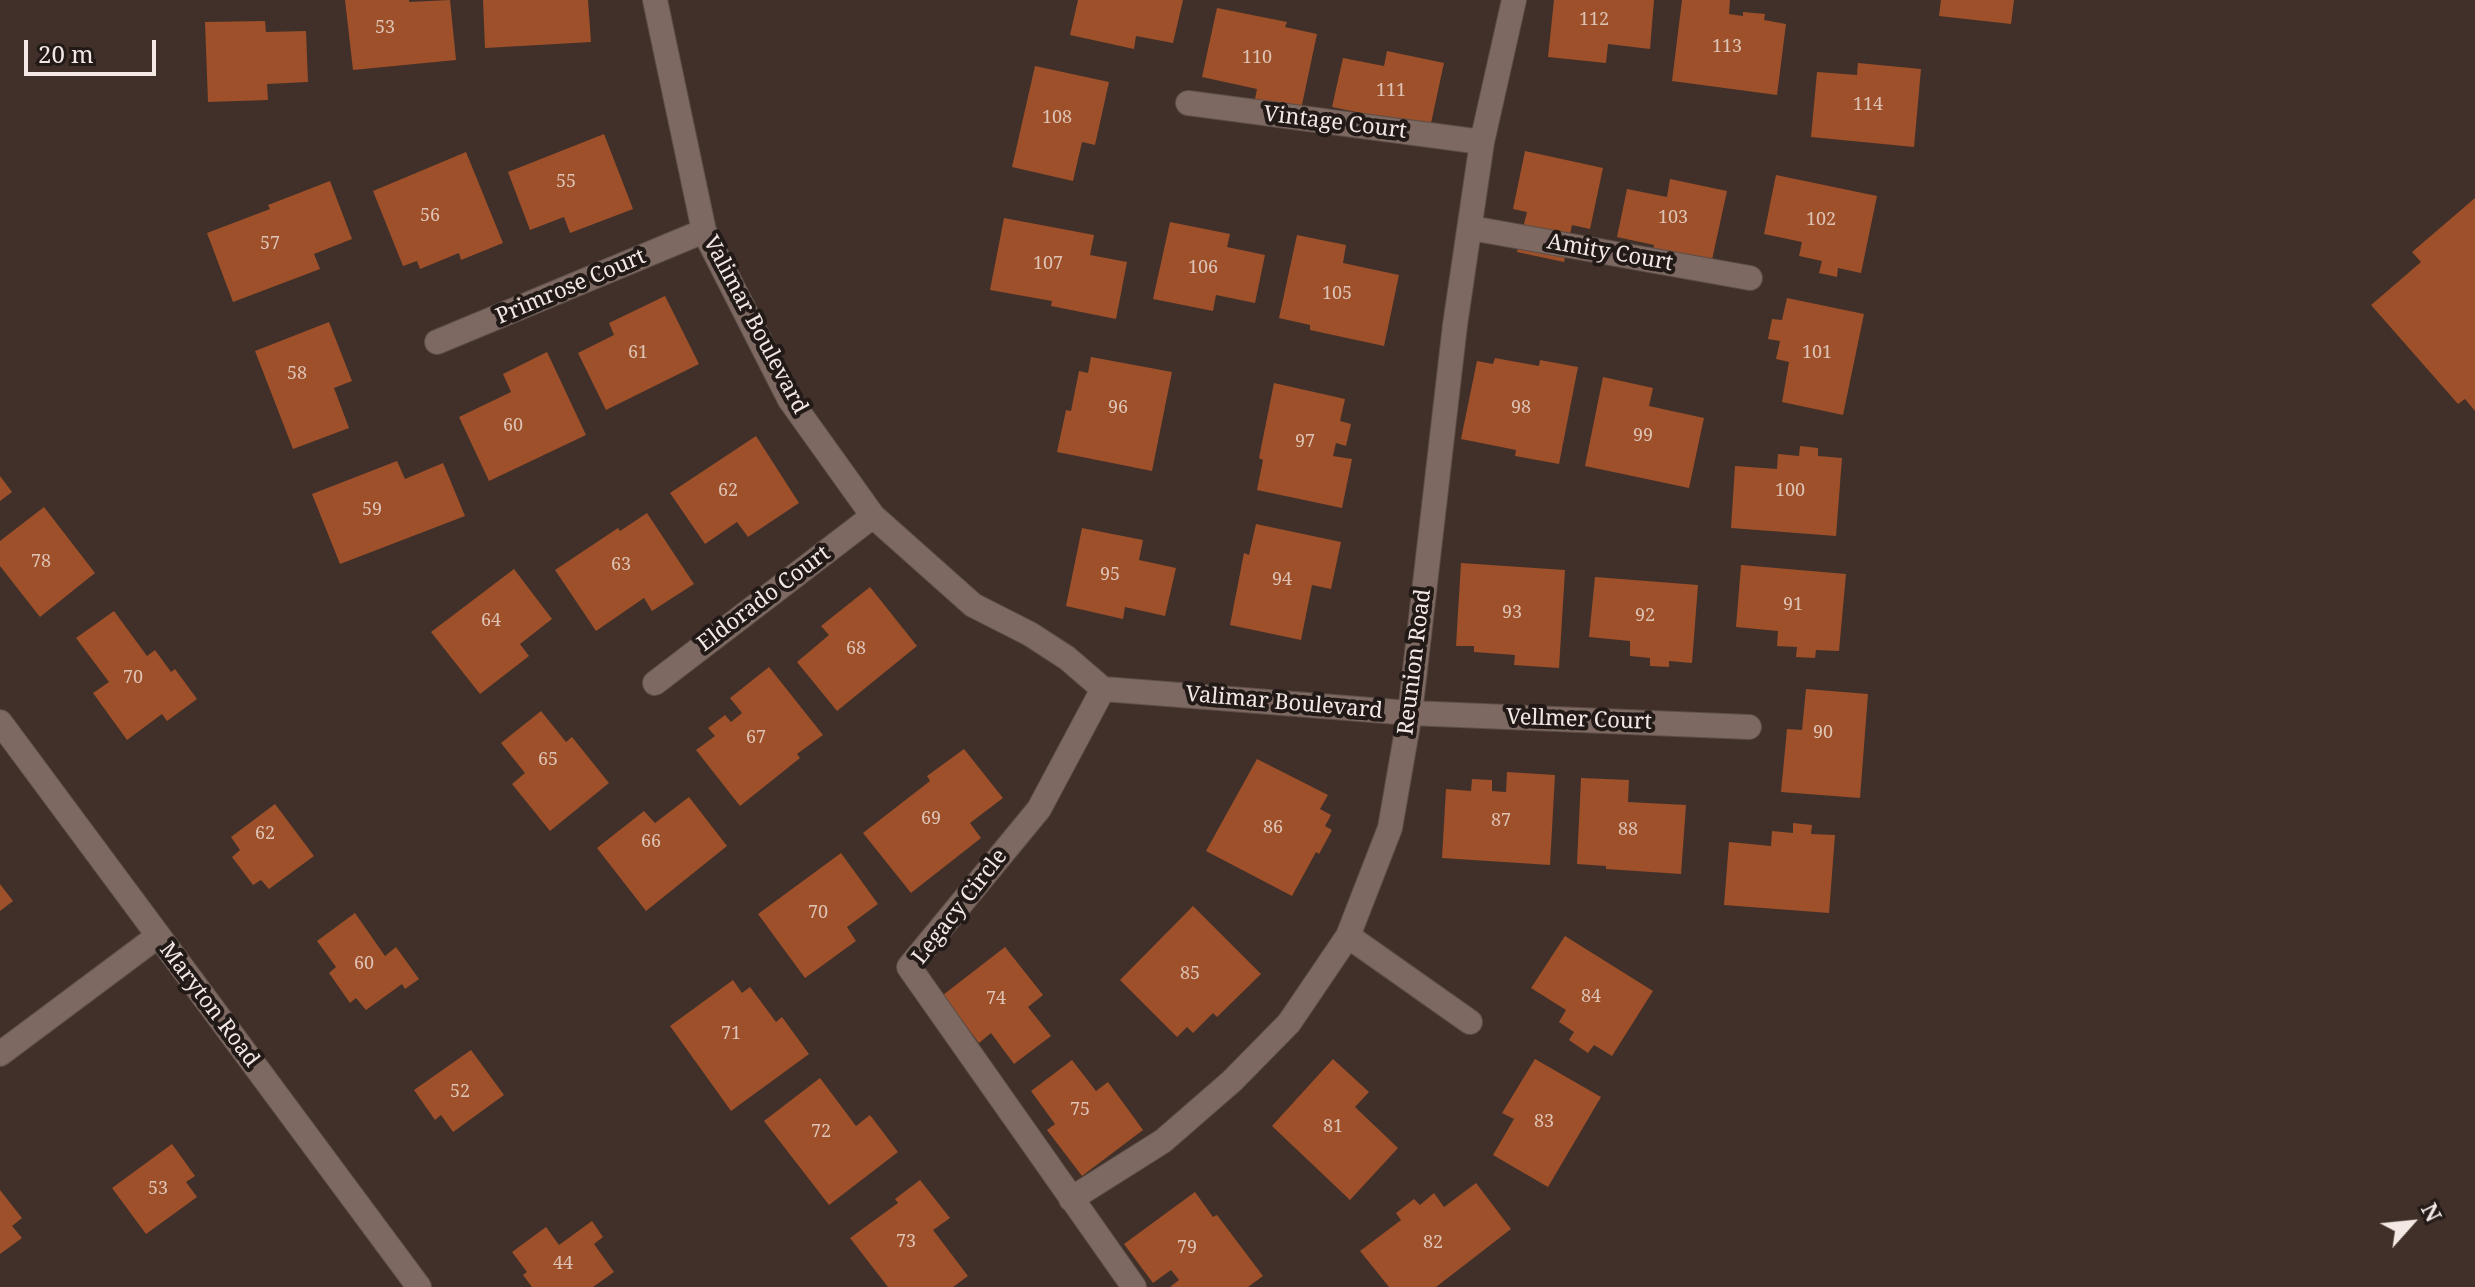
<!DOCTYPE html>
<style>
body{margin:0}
#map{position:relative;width:2475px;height:1287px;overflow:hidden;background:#413029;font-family:"Noto Serif",serif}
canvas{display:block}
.north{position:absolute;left:2371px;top:1183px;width:80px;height:80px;-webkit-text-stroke:6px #221a17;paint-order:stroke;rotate:63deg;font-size:22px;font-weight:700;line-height:32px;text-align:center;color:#f3e8e3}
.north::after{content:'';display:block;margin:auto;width:28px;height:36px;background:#f3e8e3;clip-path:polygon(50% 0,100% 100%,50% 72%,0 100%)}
.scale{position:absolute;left:24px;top:40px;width:132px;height:36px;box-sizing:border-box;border:4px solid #f3e8e3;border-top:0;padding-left:10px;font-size:24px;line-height:28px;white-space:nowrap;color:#f3e8e3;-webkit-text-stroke:6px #221a17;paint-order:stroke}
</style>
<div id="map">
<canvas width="2475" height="1287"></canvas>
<div class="north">N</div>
<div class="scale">20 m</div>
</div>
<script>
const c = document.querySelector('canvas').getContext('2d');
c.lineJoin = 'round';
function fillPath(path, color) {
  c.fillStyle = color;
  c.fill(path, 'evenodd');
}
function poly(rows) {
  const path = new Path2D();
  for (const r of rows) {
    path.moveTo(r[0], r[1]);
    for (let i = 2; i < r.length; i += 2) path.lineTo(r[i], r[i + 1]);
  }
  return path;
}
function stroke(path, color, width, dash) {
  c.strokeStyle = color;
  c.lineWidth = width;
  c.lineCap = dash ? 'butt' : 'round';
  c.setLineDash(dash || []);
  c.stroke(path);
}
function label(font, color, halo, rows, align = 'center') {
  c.font = font + ' "Noto Serif",serif';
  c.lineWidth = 8;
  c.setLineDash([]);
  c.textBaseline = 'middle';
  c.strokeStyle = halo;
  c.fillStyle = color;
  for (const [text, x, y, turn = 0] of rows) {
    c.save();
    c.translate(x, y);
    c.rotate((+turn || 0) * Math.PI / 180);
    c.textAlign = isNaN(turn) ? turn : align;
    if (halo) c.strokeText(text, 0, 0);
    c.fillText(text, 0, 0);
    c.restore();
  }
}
fillPath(poly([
 [345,0,409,0,409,2,450,0,456,60,353,70],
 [483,0,588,0,591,42,485,48],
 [1078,0,1183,0,1173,43,1136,36,1134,49,1070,35],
 [1554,0,1654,0,1650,49,1608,44,1606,63,1548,57],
 [1682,0,1730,0,1729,14,1743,16,1743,12,1765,14,1764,20,1786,24,1777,95,1672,81],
 [1941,0,2014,0,2011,24,1939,16],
 [1217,8,1287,22,1285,27,1317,34,1299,119,1253,109,1257,89,1202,77],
 [265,21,266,32,306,31,308,82,267,84,268,100,208,102,205,22],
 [1387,51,1444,63,1428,137,1371,115,1332,107,1343,58,1384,66],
 [1858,63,1921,69,1914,147,1811,137,1817,72,1857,75],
 [1035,66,1109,82,1095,145,1082,142,1073,181,1012,167],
 [604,134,633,209,570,233,564,217,530,230,508,172],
 [1525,151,1603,168,1590,229,1572,225,1564,262,1517,252,1527,212,1513,209],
 [466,152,503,243,461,260,459,253,420,269,417,261,403,266,373,191],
 [1776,175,1877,196,1861,273,1838,268,1837,277,1819,273,1822,261,1799,256,1802,242,1764,234],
 [1670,179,1727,191,1710,269,1652,257,1654,245,1617,237,1627,189,1667,197],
 [330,181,352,239,314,254,320,269,233,302,207,233,270,209,268,205],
 [2475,198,2475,411,2465,399,2458,404,2371,305,2421,262,2412,252],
 [1004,218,1094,235,1090,255,1127,262,1116,319,1051,306,1052,301,990,290],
 [1170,222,1230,234,1227,247,1265,255,1255,303,1216,295,1213,311,1153,299],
 [1297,235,1346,245,1343,263,1399,275,1384,346,1310,330,1310,325,1279,318],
 [665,296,699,364,606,410,578,353,614,335,609,323],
 [1787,298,1864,314,1843,415,1782,402,1789,362,1776,359,1780,341,1768,339,1772,319,1782,320],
 [329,322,352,381,334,388,349,428,293,449,255,351],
 [547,352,586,435,489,481,459,417,511,392,503,374],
 [1091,357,1172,372,1152,471,1057,452,1066,410,1071,411,1079,371,1088,373],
 [1495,358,1539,366,1540,360,1578,367,1559,464,1515,456,1516,450,1461,439,1477,361,1493,364],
 [1603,377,1653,388,1649,406,1704,418,1689,488,1585,466],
 [1274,383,1345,399,1340,421,1351,424,1346,446,1336,443,1333,456,1352,459,1342,508,1257,490,1263,460,1259,458],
 [756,436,799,503,748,537,737,522,705,544,670,493],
 [1800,446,1818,448,1818,456,1842,458,1836,536,1731,528,1735,466,1777,469,1778,454,1799,456],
 [397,461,405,479,443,463,465,516,340,564,312,494],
 [0,476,12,492,0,501],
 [44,507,95,573,40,617,0,566,0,541],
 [647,513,694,584,652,611,644,598,596,631,555,570,618,528,620,531],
 [1256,524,1341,542,1331,589,1312,585,1301,640,1230,625,1244,553,1249,555],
 [1082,528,1143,540,1139,560,1176,568,1165,616,1125,607,1123,619,1066,606],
 [1461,563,1565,570,1559,668,1514,665,1515,655,1474,652,1474,646,1456,646],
 [1741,565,1846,574,1839,651,1816,650,1815,658,1796,657,1797,647,1777,646,1778,631,1736,627],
 [514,569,552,619,520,644,529,656,480,694,431,632],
 [1595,577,1698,585,1692,663,1669,661,1669,667,1650,666,1650,658,1630,656,1630,641,1589,637],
 [870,587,917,646,837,711,797,662,829,635,821,626],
 [114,611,147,656,155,650,171,672,175,669,197,699,167,721,162,714,127,740,93,693,109,682,76,638],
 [769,667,823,735,797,754,800,758,740,806,696,750,715,736,708,728,725,715,731,722,742,713,730,698],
 [1806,689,1868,694,1860,798,1781,792,1787,729,1802,730],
 [541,711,566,742,572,737,609,783,550,831,512,784,525,773,501,743],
 [964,749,1003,798,970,823,981,838,911,893,863,833,930,781,927,776],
 [1257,759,1328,795,1320,809,1331,815,1325,826,1332,830,1319,854,1316,852,1292,896,1206,851],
 [1507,772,1555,775,1550,865,1442,858,1446,789,1471,791,1472,779,1492,780,1492,791,1506,792],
 [1581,778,1629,780,1628,802,1686,805,1681,874,1606,869,1606,866,1577,864],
 [689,797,727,846,646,911,597,848,644,811,655,823],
 [275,804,314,856,269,889,261,880,253,885,232,857,240,850,231,837],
 [1793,823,1812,825,1811,834,1835,835,1829,913,1724,905,1729,842,1771,846,1772,831,1793,833],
 [841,853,878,904,847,927,856,941,805,978,758,914],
 [0,884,13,901,0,911],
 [1193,906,1261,974,1217,1017,1213,1013,1193,1033,1187,1027,1177,1037,1120,980],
 [355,913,385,956,396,947,419,979,405,989,402,984,366,1010,356,998,350,1003,329,973,336,967,317,941],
 [1565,936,1653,991,1612,1056,1594,1045,1588,1053,1569,1040,1574,1032,1559,1022,1566,1010,1531,988],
 [1005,947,1043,995,1028,1007,1051,1036,1014,1064,991,1033,979,1043,943,995],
 [733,980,742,993,750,987,776,1022,782,1017,809,1054,731,1111,670,1026],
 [471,1050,504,1095,453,1132,441,1115,435,1120,414,1090],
 [1333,1059,1369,1092,1355,1107,1398,1148,1350,1200,1272,1126],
 [1535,1059,1601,1097,1548,1187,1493,1155,1514,1119,1502,1113],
 [1072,1060,1096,1091,1108,1082,1143,1130,1082,1176,1047,1130,1055,1124,1031,1091],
 [820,1078,856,1126,870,1115,898,1152,829,1205,764,1121],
 [172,1144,195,1176,186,1182,197,1197,146,1234,112,1188],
 [920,1180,950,1218,933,1230,968,1276,953,1287,888,1287,850,1238,898,1203,895,1199],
 [1476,1183,1511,1229,1436,1287,1389,1287,1360,1251,1401,1220,1396,1213,1414,1199,1420,1205,1434,1193,1444,1207],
 [0,1190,22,1218,12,1226,22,1238,0,1254],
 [1195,1192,1213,1217,1217,1215,1263,1276,1248,1287,1170,1287,1179,1280,1171,1270,1153,1283,1124,1244],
 [592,1221,603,1237,594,1244,614,1272,593,1287,532,1287,523,1275,527,1272,512,1252,546,1227,559,1245]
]), '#9d5029');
const minor = poly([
 [655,0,704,231,790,400,873,516,973,605,1030,634,1067,658,1103,689,1410,713,1749,727],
 [1188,103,1482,142],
 [1471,228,1750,278],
 [437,342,704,231],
 [655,683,873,516],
 [1103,689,1039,809,909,967,1134,1287],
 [0,722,419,1287],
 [1348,936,1470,1022],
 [0,1054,158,936],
 [1071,1199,1163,1141,1232,1081,1289,1023,1348,936,1390,828,1410,713,1455,325,1482,142,1514,0]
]);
stroke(minor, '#5c4e48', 26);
stroke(minor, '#7d6961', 24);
label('18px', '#dec2b4', null, [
 ["112",1594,20],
 ["53",385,28],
 ["113",1727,47],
 ["110",1257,58],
 ["111",1391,91],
 ["114",1868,105],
 ["108",1057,118],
 ["55",566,182],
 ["56",430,216],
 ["103",1673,218],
 ["102",1821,220],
 ["57",270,244],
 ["107",1048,264],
 ["106",1203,268],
 ["105",1337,294],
 ["61",638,353],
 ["101",1817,353],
 ["58",297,374],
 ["96",1118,408],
 ["98",1521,408],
 ["60",513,426],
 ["99",1643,436],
 ["97",1305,442],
 ["62",728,491],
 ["100",1790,491],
 ["59",372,510],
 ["78",41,562],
 ["63",621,565],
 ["95",1110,575],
 ["94",1282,580],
 ["91",1793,605],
 ["93",1512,613],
 ["92",1645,616],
 ["64",491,621],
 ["68",856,649],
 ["70",133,678],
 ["90",1823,733],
 ["67",756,738],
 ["65",548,760],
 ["69",931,819],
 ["87",1501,821],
 ["86",1273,828],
 ["88",1628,830],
 ["62",265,834],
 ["66",651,842],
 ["70",818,913],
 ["60",364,964],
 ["85",1190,974],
 ["84",1591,997],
 ["74",996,999],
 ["71",731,1034],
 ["52",460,1092],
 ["75",1080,1110],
 ["83",1544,1122],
 ["81",1333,1127],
 ["72",821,1132],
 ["53",158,1189],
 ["73",906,1242],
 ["82",1433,1243],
 ["79",1187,1248],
 ["44",563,1264]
]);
label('22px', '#f3e8e3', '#221a17', [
 ["Vintage Court",1335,123,7],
 ["Amity Court",1610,253,10],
 ["Primrose Court",571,287,-23],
 ["Valimar Boulevard",755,325,62],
 ["Eldorado Court",764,599,-37],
 ["Reunion Road",1415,662,-83],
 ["Valimar Boulevard",1284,703,5],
 ["Vellmer Court",1579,720,2],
 ["Legacy Circle",960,907,-52],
 ["Maryton Road",209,1005,53]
]);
</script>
